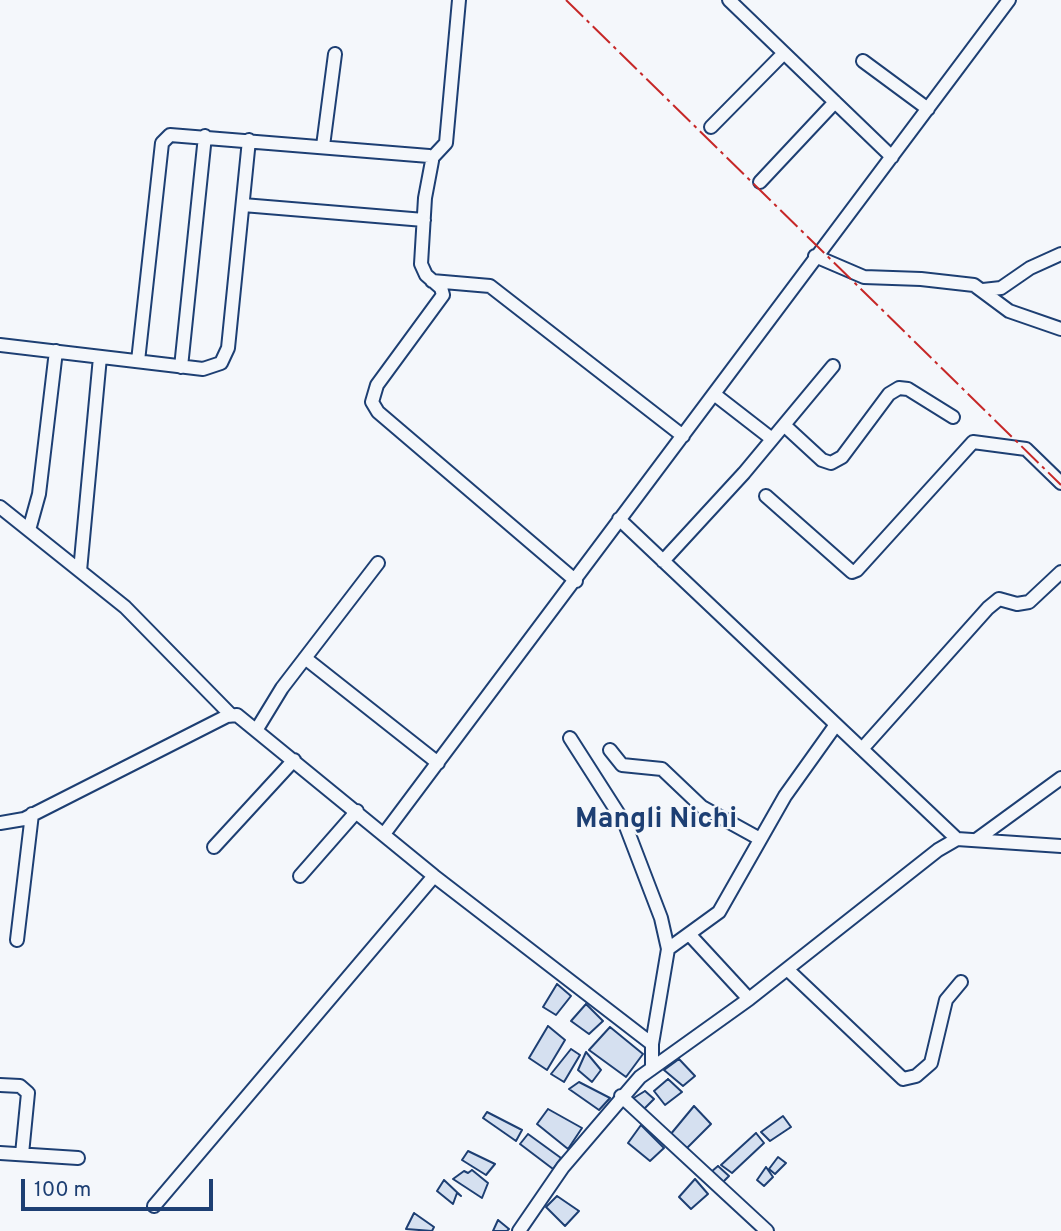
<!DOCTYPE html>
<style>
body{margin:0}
#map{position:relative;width:1061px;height:1231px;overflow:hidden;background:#f4f7fb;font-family:Overpass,sans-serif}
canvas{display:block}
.scale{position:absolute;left:21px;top:1179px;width:192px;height:32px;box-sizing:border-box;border:4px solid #1d3f73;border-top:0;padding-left:9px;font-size:21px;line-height:24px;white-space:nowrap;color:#1d3f73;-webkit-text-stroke:5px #f4f7fb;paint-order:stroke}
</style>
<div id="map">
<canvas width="1061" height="1231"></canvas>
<div class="scale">100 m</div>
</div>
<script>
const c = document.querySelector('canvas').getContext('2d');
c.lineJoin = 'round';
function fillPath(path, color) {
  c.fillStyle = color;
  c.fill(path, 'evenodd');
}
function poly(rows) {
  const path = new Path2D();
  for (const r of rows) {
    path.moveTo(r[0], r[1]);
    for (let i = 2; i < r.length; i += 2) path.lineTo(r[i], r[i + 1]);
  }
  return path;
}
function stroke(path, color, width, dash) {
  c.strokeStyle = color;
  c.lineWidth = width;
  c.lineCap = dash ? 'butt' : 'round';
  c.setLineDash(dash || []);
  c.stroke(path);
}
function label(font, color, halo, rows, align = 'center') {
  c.font = font + ' Overpass,sans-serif';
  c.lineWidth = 5;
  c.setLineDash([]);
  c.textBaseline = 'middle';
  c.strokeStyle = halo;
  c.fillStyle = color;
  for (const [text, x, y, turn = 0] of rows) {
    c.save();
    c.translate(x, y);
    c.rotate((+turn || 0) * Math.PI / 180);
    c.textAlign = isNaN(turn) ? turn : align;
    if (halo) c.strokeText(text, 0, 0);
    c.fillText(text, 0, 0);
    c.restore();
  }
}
const building = poly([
 [557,984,571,996,556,1015,543,1007,557,984],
 [586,1004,603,1021,589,1034,571,1021,586,1004],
 [548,1026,565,1040,547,1070,529,1058,548,1026],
 [610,1027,643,1054,626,1077,589,1050,610,1027],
 [571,1049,580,1055,564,1082,551,1074,571,1049],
 [586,1052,601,1070,592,1082,578,1070,586,1052],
 [679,1059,695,1076,683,1086,664,1070,679,1059],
 [668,1079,682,1092,665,1105,654,1091,668,1079],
 [579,1082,610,1098,599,1110,569,1089,579,1082],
 [645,1091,654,1099,644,1109,632,1099,645,1091],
 [694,1106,711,1124,687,1148,670,1135,694,1106],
 [548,1109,582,1128,568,1149,537,1124,548,1109],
 [487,1112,522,1130,516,1141,483,1118,487,1112],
 [783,1116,791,1127,770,1141,761,1132,783,1116],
 [641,1125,664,1148,650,1161,628,1143,641,1125],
 [756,1133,764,1143,732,1173,721,1165,756,1133],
 [528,1134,561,1158,553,1169,520,1144,528,1134],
 [468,1151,495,1164,486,1175,462,1160,468,1151],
 [778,1157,786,1163,775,1174,769,1169,778,1157],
 [718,1166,729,1176,722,1183,711,1172,718,1166],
 [766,1167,773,1177,764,1186,757,1180,766,1167],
 [472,1170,488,1183,482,1198,453,1179,464,1171,468,1173,472,1170],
 [695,1179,708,1194,691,1209,679,1197,695,1179],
 [444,1180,461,1196,457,1193,453,1204,437,1191,444,1180],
 [557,1196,579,1211,565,1226,546,1207,557,1196],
 [414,1213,434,1227,432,1231,406,1229,414,1213],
 [498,1220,509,1229,507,1231,493,1231,498,1220]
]);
fillPath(building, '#d5e0f0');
stroke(building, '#1d3f73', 2);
const street = poly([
 [729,0,892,157],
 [863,61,928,109],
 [711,127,784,53],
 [323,146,335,54],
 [432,158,446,143,459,0],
 [760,182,835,102],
 [243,205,424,220],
 [815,256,864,277,921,279,974,285,1009,311,1061,329],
 [432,281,490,286,683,436],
 [983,290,1001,288,1030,268,1061,254],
 [0,345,203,369,221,363,228,348,249,140],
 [138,361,161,152,162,143,170,135,429,156,432,161,425,198,421,264,426,275,441,288,443,295,377,385,372,402,378,412,576,581],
 [181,367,205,136],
 [714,394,772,439],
 [784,425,822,460,831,463,842,457,889,394,899,388,908,389,953,417],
 [766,496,852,572,857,570,973,442,1026,449,1061,483],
 [0,507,125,607,231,715],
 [619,519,957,839],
 [29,530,39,494,56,351],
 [663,561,744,473,833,366],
 [80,571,100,357],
 [305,658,438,763],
 [257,729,282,688,378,563],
 [570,738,625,824,661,918,668,949,652,1044],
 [862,749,988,608,999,599,1017,604,1029,602,1061,572],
 [610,750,622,765,662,769,702,807,760,839],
 [0,823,24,819,227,716,237,715,434,876,652,1044,652,1067],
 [384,834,1009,0],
 [976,840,1061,778],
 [214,847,294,760],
 [300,876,357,811],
 [689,934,749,999],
 [17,940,32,814],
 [668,949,719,912,785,796,835,726],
 [787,969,903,1079,916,1076,931,1063,946,1000,961,982],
 [0,1085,20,1086,28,1093,22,1154],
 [621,1096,767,1231],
 [0,1153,78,1158],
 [154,1206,434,876],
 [519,1231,563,1167,640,1077,749,999,938,850,957,839,1061,846]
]);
stroke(street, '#1d3f73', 16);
stroke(street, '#f4f7fb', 12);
stroke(poly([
 [566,0,1061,485]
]), '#c62828', 2, [24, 5, 3.5, 5]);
label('bold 28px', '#1d3f73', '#f4f7fb', [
 ["Mangli Nichi",656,821]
]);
</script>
